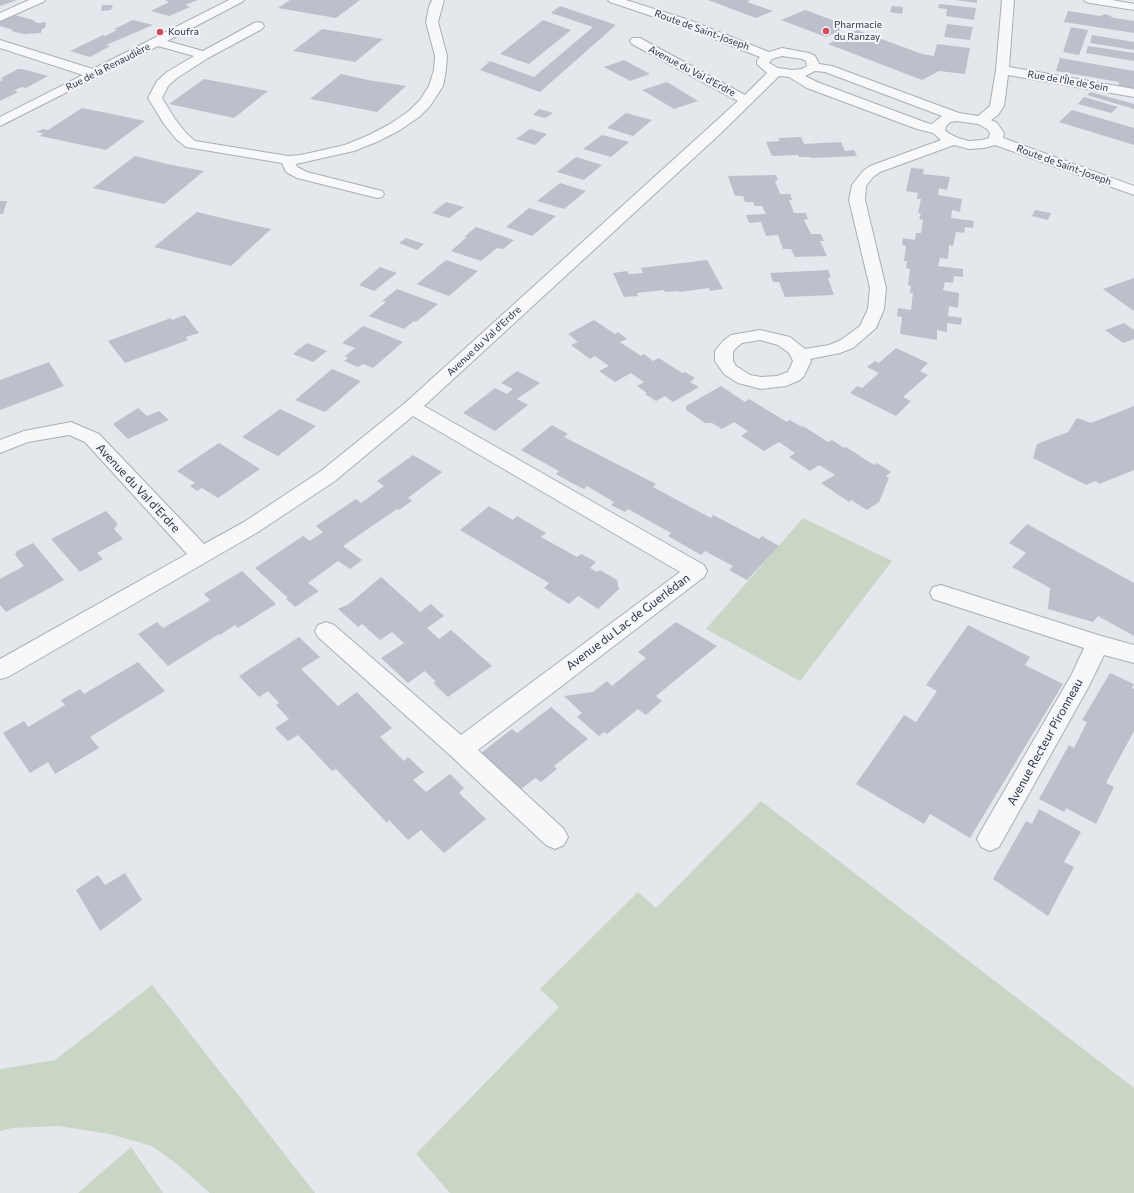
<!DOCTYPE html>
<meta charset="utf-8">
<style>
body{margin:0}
canvas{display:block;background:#e4e7ec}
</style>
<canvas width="1134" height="1193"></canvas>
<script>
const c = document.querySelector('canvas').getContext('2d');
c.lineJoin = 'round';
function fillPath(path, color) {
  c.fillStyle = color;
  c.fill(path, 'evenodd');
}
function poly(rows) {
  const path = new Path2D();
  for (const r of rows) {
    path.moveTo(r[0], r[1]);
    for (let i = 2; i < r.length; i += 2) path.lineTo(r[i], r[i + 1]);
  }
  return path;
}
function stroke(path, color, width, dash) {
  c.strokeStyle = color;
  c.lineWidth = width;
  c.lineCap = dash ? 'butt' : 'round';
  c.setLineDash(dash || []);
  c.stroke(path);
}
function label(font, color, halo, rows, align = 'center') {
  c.font = font + ' Commissioner,sans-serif';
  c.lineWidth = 4;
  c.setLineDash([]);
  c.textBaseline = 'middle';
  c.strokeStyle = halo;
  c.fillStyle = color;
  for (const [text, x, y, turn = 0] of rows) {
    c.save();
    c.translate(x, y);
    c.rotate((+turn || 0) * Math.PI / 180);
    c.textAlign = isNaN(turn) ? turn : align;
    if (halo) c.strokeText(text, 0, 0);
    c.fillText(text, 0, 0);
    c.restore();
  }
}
fillPath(poly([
 [803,518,892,561,800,681,706,629],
 [761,801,1134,1088,1134,1193,450,1193,416,1154,559,1007,540,989,638,892,656,908],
 [152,985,315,1193,210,1193,178,1165,152,1146,110,1134,59,1126,12,1128,0,1131,0,1069,55,1060],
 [131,1147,163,1193,78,1193]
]), '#c9d6c5');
fillPath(poly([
 [0,0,17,0,0,6],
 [165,0,198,0,185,5,190,7,169,16,151,11,169,2],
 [290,0,360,0,336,18,278,8],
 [708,0,750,0,747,2,773,11,756,18],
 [955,0,977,0,977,3],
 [939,4,976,8,974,20,946,16,947,9,938,8],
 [102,5,113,5,111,10,101,11],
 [560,6,616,25,540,92,480,70,490,61,534,77,593,27,551,13],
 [892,6,903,7,902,14,890,12],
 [805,10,849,26,826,37,781,20],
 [1068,11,1100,16,1106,14,1114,18,1134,21,1134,33,1064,22],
 [14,15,34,20,33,21,38,23,46,22,45,28,42,29,41,33,24,34,11,31,13,30,0,26,0,21],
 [133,20,153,25,106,45,110,46,90,57,70,51,103,35,105,36,117,30,114,29],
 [543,20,571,30,529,64,500,54],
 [947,24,973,27,970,40,944,37],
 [1071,27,1088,30,1079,55,1063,52],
 [322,29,353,34,383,39,355,62,293,51],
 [857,30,922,54,934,56,937,44,970,48,965,74,939,71,922,80,828,44],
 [1092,35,1134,42,1134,50,1090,43],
 [1088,46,1134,53,1134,61,1086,53],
 [1060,58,1134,71,1134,89,1118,87,1119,82,1056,71],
 [624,60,650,74,630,81,604,67],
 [18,69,22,69,48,76,26,88,22,87,14,90,18,92,0,101,0,81,3,80,1,78],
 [341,74,368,80,406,86,377,112,310,99],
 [204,79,268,91,234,118,169,104],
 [667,82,698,101,674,109,642,90],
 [1091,92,1134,104,1134,109,1087,95],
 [1084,97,1118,107,1111,113,1078,104],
 [82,108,112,114,145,121,106,150,40,136,43,133,36,132,43,129,48,130],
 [539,109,553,113,545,118,533,115],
 [1072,110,1134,128,1134,145,1059,122],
 [626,113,652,120,633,136,607,128],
 [530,129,547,134,535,145,516,139],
 [602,135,629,142,611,157,583,149],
 [801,137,804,144,841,142,845,151,854,150,857,156,811,158,810,157,799,157,798,155,772,156,766,142,780,141,778,138],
 [135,156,167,164,204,171,164,204,93,188],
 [576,157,602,165,584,180,557,172],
 [911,168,924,169,923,174,950,177,947,190,939,188,938,195,962,199,960,212,952,210,951,218,974,221,973,228,965,227,964,233,956,232,953,246,949,245,948,259,940,258,938,266,963,269,963,277,954,276,953,283,945,282,943,290,959,293,958,308,949,306,948,316,962,318,961,325,947,323,947,332,937,330,937,340,900,334,902,317,897,316,898,308,911,310,913,293,910,293,911,286,908,285,910,269,906,268,907,261,904,261,906,246,902,245,903,238,915,240,916,233,921,233,923,220,919,219,921,213,918,213,921,199,917,199,918,193,906,191],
 [776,175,778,180,775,181,780,194,790,194,792,200,789,200,794,213,806,213,808,219,804,220,811,234,821,234,824,241,820,241,827,256,795,257,791,249,783,249,778,235,766,236,761,222,749,223,746,215,766,214,762,206,755,206,753,202,745,202,743,196,735,196,728,176],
 [560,183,586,191,564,209,537,201],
 [0,201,7,201,3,214,0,214],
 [446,202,464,207,449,218,432,213],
 [529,208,556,216,532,236,506,227],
 [1035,210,1051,213,1048,220,1032,216],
 [197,212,230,220,271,229,231,266,154,247],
 [476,227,514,240,503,249,497,248,481,261,451,251,467,237,464,237],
 [406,238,424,244,417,250,399,243],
 [446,260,478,271,449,296,417,284],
 [707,260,723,289,710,291,709,288,679,292,679,291,665,292,664,290,637,293,638,296,624,297,613,273,627,271,629,274,643,273,641,268],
 [380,267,397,273,374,291,359,285],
 [828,270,831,277,828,278,834,295,785,297,779,282,773,282,770,273],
 [1134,278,1134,311,1103,289],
 [397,289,438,304,416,322,414,321,404,329,369,316,386,302,382,301],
 [185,315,199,333,186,337,188,340,125,363,108,341,171,318,172,320],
 [594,320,615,334,618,332,627,339,620,342,641,356,644,354,653,361,659,358,682,373,685,372,695,378,690,382,699,387,673,402,665,396,656,401,645,394,647,393,637,386,644,382,631,373,615,382,599,371,609,366,595,356,590,359,571,345,578,342,568,334],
 [1124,323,1134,330,1134,339,1123,343,1105,330],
 [363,326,376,331,403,342,373,368,363,364,358,367,344,361,348,358,345,356,355,348,342,343],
 [307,343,327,351,313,362,293,354],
 [896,348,928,363,920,371,928,375,903,397,911,401,896,416,850,393,857,386,862,388,879,373,867,367,875,361,879,363],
 [49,362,64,386,0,410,0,380],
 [332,369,361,381,325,412,295,400],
 [517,371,540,383,517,399,528,405,495,431,463,413,495,388,507,394,513,389,501,383],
 [721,386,745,402,749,399,787,422,790,420,802,427,803,426,828,442,832,440,844,448,846,447,874,465,877,463,891,472,886,476,889,478,879,502,867,510,851,500,849,502,821,483,835,475,819,465,810,471,789,457,795,453,779,442,764,451,741,436,748,431,734,422,722,429,712,423,705,423,686,410,686,406],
 [1134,406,1134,470,1099,484,1096,481,1086,485,1033,458,1037,444,1068,432,1077,418,1091,423],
 [138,408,147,416,159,411,169,420,128,439,113,424],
 [280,409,316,426,278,456,242,437],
 [552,425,568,434,564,437,656,484,653,487,711,518,713,515,759,539,762,536,779,546,747,580,729,570,733,566,705,551,701,555,668,536,671,533,628,509,625,512,611,505,614,502,587,486,584,489,570,482,556,474,559,471,521,450],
 [219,443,260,469,218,498,202,488,197,491,190,486,195,483,177,471],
 [413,455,442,472,408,498,412,501,399,510,397,509,343,546,362,560,350,569,338,561,308,583,319,591,295,607,286,599,288,598,255,568,303,536,310,541,323,532,316,526,356,499,361,503,384,486,377,481],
 [489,506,513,520,517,516,546,533,541,537,577,557,581,554,596,562,590,568,597,572,600,570,617,580,619,589,598,609,578,596,569,604,544,588,549,583,460,530],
 [106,511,118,524,114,529,123,539,97,553,103,559,80,572,51,539],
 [1027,524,1134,583,1134,636,1098,616,1093,622,1048,609,1050,588,1012,567,1026,553,1009,543],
 [33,543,64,580,6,612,0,605,0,579,24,566,15,555,17,551],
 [242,571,276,604,238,628,235,625,220,635,219,634,168,666,138,634,157,622,163,628,196,609,210,600,204,594],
 [381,577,420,612,431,604,444,616,427,628,439,639,451,630,492,666,448,697,433,683,436,682,425,671,408,683,381,658,404,643,392,632,380,640,362,624,358,627,338,609,349,604],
 [676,622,717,646,656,696,662,701,646,715,638,709,607,734,604,732,599,736,577,717,582,713,564,696,593,692,607,681,612,686,646,658,638,652],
 [968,625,1030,657,1025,665,1063,684,970,838,930,814,924,824,856,784,904,715,916,722,937,691,926,685],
 [299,637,320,657,301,669,338,706,357,692,392,728,380,737,404,761,408,757,424,772,413,780,426,792,450,774,464,788,459,793,486,819,444,853,421,830,408,840,389,820,387,823,336,769,332,771,298,735,288,741,275,728,289,719,276,705,279,703,268,691,259,697,239,676],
 [138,662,165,691,90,737,99,748,55,774,48,762,30,773,3,733,24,721,28,727,65,705,61,700,80,689,84,694],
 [1110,673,1134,684,1132,688,1134,689,1134,731,1106,783,1114,787,1096,824,1066,808,1064,812,1039,799,1069,745,1074,748,1087,722,1082,720],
 [551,707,588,739,554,766,557,769,541,782,535,778,520,790,481,753,512,729,517,733],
 [1039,809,1081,832,1064,862,1074,867,1048,916,993,879,1026,821,1032,824],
 [125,873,142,900,100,931,76,890,98,875,105,885]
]), '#bbc0ca');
const minor = poly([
 [29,0,45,0,43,2,0,21,0,13,29,0],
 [229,0,244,0,242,2,167,41,203,51,254,23,258,22,262,23,264,26,262,29,208,58,177,78,168,86,162,98,175,119,186,133,195,141,288,156,301,155,345,145,369,135,390,124,409,111,420,100,429,86,434,70,435,56,426,22,429,7,432,0,444,0,438,22,447,56,446,70,443,86,430,106,419,117,400,130,379,141,354,151,296,164,297,167,307,172,382,191,384,194,382,197,377,198,297,178,286,172,282,163,186,147,176,139,164,124,148,98,157,81,167,72,194,56,158,46,0,126,0,117,83,75,0,48,0,40,93,69,229,0],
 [608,0,626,0,689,20,769,52,782,48,809,53,815,56,819,64,832,66,959,113,978,116,990,106,996,70,1002,0,1014,0,1009,67,1134,89,1134,97,1008,75,1004,106,998,115,991,120,997,123,1004,133,1003,138,1134,186,1134,195,995,145,984,148,969,149,954,145,880,172,873,177,866,186,865,200,886,288,884,309,876,328,853,348,840,353,810,359,811,361,804,376,800,380,786,386,761,389,738,383,724,374,715,361,715,351,723,341,731,335,760,330,790,337,805,349,829,345,841,340,860,326,868,309,870,288,849,200,852,185,863,171,870,166,941,140,933,133,917,129,807,88,789,77,779,76,720,134,424,406,704,565,707,571,704,577,478,750,564,829,568,837,564,845,555,849,546,845,451,756,318,637,315,631,318,625,326,622,334,625,461,735,680,572,413,416,335,481,258,532,8,677,0,679,0,659,187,554,85,442,69,435,28,442,0,453,0,440,24,431,71,422,99,434,204,544,244,522,321,471,405,403,738,101,632,44,630,41,632,38,640,38,745,95,767,73,757,64,757,61,760,57,681,26,610,2,608,0],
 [782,56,802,59,806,61,807,66,802,69,792,70,778,68,769,63,772,59,782,56],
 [815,71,825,72,942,116,932,124,927,123,817,82,805,76,815,71],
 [957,121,978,124,987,129,990,133,989,138,982,140,969,141,958,138,948,133,945,130,946,126,950,122,957,121],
 [760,340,778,345,789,353,793,361,788,372,777,376,761,377,750,375,736,366,733,361,733,352,735,349,742,343,760,340],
 [1084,0,1112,0,1134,4,1134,10,1090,3,1086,2,1084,0],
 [941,585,1098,635,1134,645,1134,663,1104,655,1089,686,999,847,990,851,981,847,977,839,981,831,1072,674,1084,648,933,599,930,593,933,587,941,585]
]);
stroke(minor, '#a9aeb7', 2);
fillPath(minor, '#f7f8fa');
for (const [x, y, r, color] of [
 [826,31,4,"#d1495b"],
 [160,32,4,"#d1495b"]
]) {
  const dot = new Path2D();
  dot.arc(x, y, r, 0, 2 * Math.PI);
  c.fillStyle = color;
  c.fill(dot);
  stroke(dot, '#f4f6f9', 1.5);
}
label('10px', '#2b3445', '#f4f6f9', [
 ["Pharmacie",834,25],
 ["du Ranzay",834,37],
 ["Koufra",168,32]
], 'left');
label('10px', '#2b3445', '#f4f6f9', [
 ["Route de Saint-Joseph",702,30,20],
 ["Rue de la Renaudière",108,67,-27],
 ["Avenue du Val d'Erdre",692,71,28],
 ["Rue de l'Île de Sein",1068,81,10],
 ["Route de Saint-Joseph",1064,165,20],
 ["Avenue du Val d'Erdre",484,341,-43]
]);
label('12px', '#2b3445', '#f4f6f9', [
 ["Avenue du Val d'Erdre",138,488,47],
 ["Avenue du Lac de Guerlédan",628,622,-37],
 ["Avenue Recteur Pironneau",1045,742,-61]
]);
</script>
